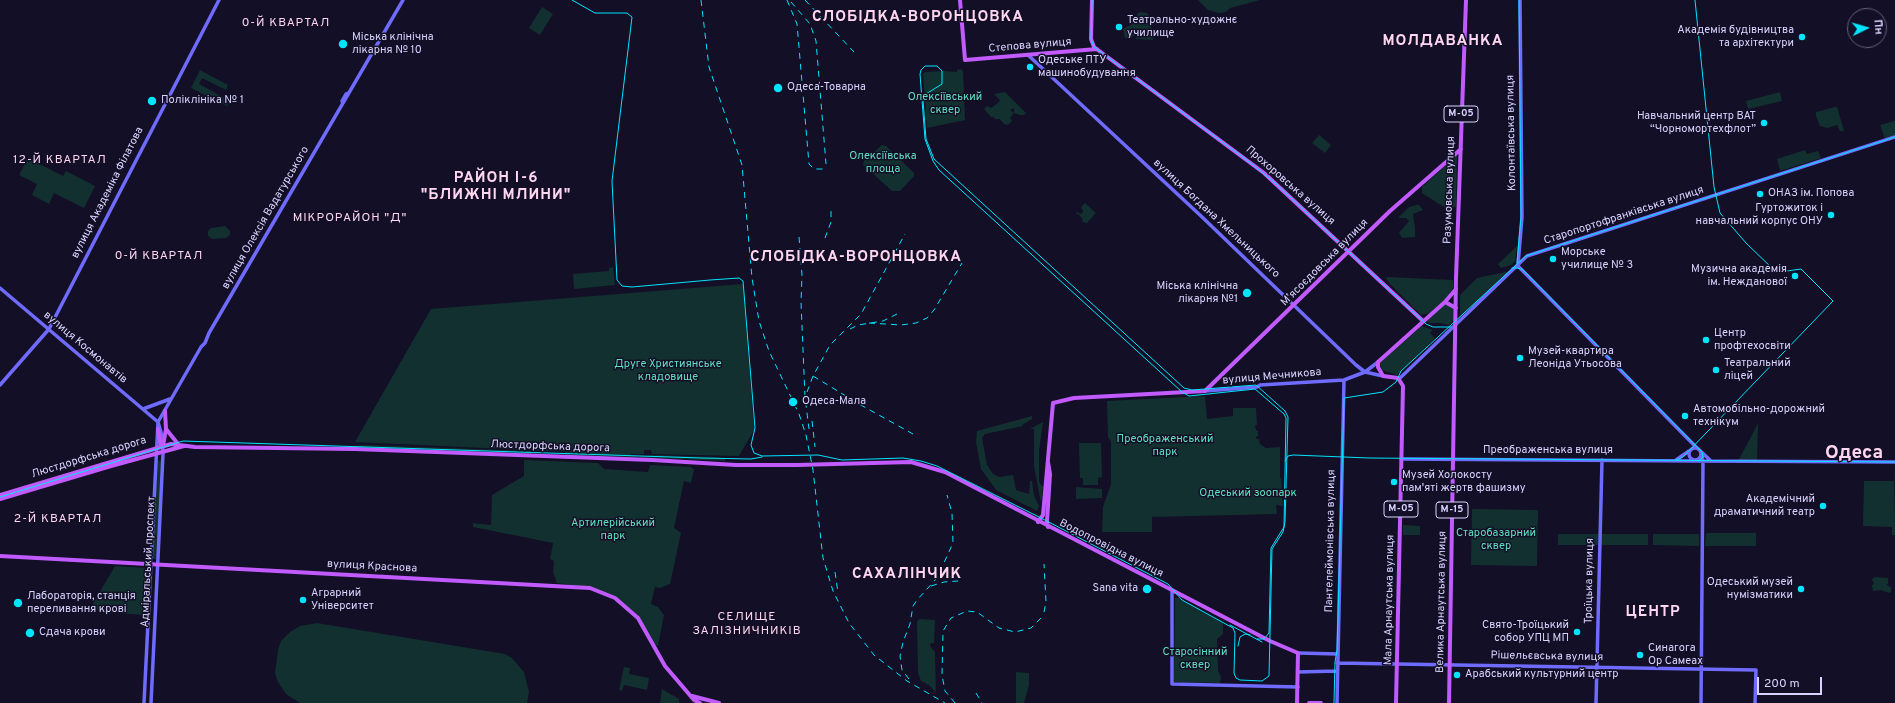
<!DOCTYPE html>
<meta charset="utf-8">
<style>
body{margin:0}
#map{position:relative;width:1895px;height:703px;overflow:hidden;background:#130f26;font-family:Overpass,sans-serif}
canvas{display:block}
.north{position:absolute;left:1847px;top:8px;width:40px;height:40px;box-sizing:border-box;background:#130f26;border:1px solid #625e7d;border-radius:50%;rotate:85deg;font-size:11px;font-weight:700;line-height:16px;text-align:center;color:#d9d4ff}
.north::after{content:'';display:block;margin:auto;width:14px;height:18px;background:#00e5ff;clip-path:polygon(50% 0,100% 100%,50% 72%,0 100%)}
.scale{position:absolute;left:1757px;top:677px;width:65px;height:18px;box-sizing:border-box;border:2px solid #d9d4ff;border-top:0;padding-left:5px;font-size:12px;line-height:14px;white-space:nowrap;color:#d9d4ff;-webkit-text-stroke:3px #130f26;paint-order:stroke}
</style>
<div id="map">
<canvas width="1895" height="703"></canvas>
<div class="north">Пн</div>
<div class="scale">200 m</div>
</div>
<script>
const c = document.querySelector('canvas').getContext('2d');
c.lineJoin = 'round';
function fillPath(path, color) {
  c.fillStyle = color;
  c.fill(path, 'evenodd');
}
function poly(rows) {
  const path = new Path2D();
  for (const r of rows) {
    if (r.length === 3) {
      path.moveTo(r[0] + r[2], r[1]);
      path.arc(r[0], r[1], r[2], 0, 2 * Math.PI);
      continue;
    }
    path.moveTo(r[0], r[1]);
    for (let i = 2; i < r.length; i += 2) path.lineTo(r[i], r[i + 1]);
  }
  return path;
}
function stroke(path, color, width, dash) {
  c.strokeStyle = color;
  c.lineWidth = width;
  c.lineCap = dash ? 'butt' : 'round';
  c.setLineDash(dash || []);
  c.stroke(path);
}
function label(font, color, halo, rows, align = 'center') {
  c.font = font + ' Overpass,sans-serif';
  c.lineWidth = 3;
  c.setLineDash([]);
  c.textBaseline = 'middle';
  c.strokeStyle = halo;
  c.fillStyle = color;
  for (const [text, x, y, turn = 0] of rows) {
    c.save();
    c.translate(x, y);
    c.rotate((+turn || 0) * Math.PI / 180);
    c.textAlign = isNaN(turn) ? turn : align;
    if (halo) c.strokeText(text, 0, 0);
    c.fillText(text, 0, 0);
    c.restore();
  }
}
fillPath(poly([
 [1198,0,1260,0,1230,8,1226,12,1219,13,1208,10],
 [542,7,553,14,540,35,529,28],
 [1140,12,1147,13,1150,17,1153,40,1136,39,1136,34,1131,38,1125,38,1123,29,1138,21,1137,14],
 [961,69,963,71,965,120,927,128,923,74,925,72,943,71,957,72,957,70],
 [200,70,228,85,226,90,202,78,199,84,230,101,227,106,191,88],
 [1005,92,1026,113,1024,115,1020,115,1014,113,1014,108,1010,110,1014,113,1010,118,1012,121,1008,125,1004,124,1000,119,995,119,993,116,992,118,984,109,987,106,991,108,999,102,1000,100,994,94],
 [1780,92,1782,101,1748,109,1746,101],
 [1835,107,1837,107,1844,131,1840,131,1837,125,1827,128,1820,126,1816,116,1816,112],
 [1895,121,1895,136,1885,139,1880,125],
 [1319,135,1331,145,1325,153,1312,143],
 [882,145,886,146,914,173,914,176,900,191,892,191,863,165,864,161],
 [1805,150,1807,154,1818,151,1821,158,1780,171,1777,159],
 [1457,155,1456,207,1447,209,1422,193,1422,187],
 [28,158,63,176,66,171,95,186,84,208,54,193,49,204,32,195,37,184,19,175],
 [1085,203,1096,213,1087,223,1082,222,1083,218,1081,218,1080,215,1076,214,1077,212,1081,214,1083,212,1083,211,1081,207],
 [1417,205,1419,205,1423,210,1413,214,1415,229,1415,237,1402,238,1399,233,1409,221,1406,218,1398,218,1409,207],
 [225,226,230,231,230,235,226,238,212,239,208,236,208,231,211,228],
 [1517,246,1515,261,1511,265,1501,268,1498,264],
 [613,267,615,285,574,289,573,274,609,271,609,268],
 [1510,271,1460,317,1460,295,1477,278],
 [1387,277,1453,280,1453,288,1446,299,1429,313,1421,315,1389,283,1386,278],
 [743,284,754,430,739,456,652,454,651,450,644,450,644,454,630,454,631,455,637,456,636,457,565,455,565,452,571,452,355,442,431,309],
 [1445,304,1454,308,1454,320,1449,325,1440,323,1429,323,1427,321],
 [1422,326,1433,330,1430,333,1435,338,1397,375,1382,370,1380,363],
 [1205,396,1207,419,1233,416,1233,408,1256,408,1257,425,1255,425,1256,430,1258,431,1258,436,1256,437,1256,439,1259,439,1260,444,1266,448,1280,447,1280,478,1281,478,1283,506,1276,505,1277,514,1152,517,1152,532,1102,532,1103,507,1111,484,1111,442,1108,437,1107,401],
 [1032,416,1032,419,1022,425,1023,426,985,434,982,438,987,465,993,474,999,477,1013,475,1016,490,1029,494,1030,481,1032,481,1034,496,1039,506,1037,511,996,490,981,469,976,442,977,431],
 [1043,422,1039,451,1039,482,1043,487,1041,503,1034,466,1034,429,1030,429],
 [1758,423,1757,461,1738,461,1753,433],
 [1079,443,1101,443,1102,477,1098,478,1098,485,1083,485,1083,478,1080,478],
 [364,445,530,451,531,452,531,454,353,448,353,446],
 [653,455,715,457,725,459,725,461,639,457],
 [162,460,157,559,152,559,157,461],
 [524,460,598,463,604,469,648,472,650,465,691,467,694,470,691,483,684,481,674,528,681,533,670,584,660,588,655,587,651,604,658,607,664,615,658,646,655,645,638,615,617,598,593,588,557,583,553,572,554,561,550,559,553,543,473,527,473,523,491,525,492,495,524,476],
 [1894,467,1895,535,1892,535,1892,527,1863,526,1864,481,1894,481],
 [1076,487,1102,489,1102,498,1076,499],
 [1472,509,1538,510,1537,566,1471,565],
 [1403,525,1420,526,1420,535,1403,535],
 [1706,533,1756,533,1756,546,1705,546],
 [1558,534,1648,534,1648,545,1558,545],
 [1653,534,1699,534,1699,546,1653,545],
 [115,566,147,568,144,615,102,612,91,607],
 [1875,577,1888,578,1888,584,1886,585,1891,587,1891,592,1889,593,1881,590,1873,591,1872,585,1874,584,1872,579],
 [1175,598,1179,598,1223,623,1223,634,1217,639,1218,671,1221,677,1220,683,1174,682],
 [919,619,935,620,934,643,931,643,930,646,935,652,936,693,929,685,921,681,918,673,917,622],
 [317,623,505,654,512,658,524,672,529,692,527,703,300,703,286,694,278,682,275,673,278,650,281,641,290,632,300,626],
 [624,667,630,668,629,674,649,678,647,690,624,685,622,691,619,690],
 [1016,672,1029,673,1029,685,1024,703,1016,703],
 [662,689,679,699,679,703,660,703]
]), '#12302f');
stroke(poly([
 [1028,55,1201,216,1356,365,1365,372,1383,376],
 [343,103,342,101,346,94,348,93],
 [1518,265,1522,217,1520,0],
 [1518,266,1694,445,1711,461],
 [0,288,158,422,162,436,163,454,151,703],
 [1399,379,1527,256,1895,137],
 [0,385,49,329,219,0],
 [1205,391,1257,387,1260,385,1344,380,1365,372,1378,362],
 [143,409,170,399],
 [1695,454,6],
 [1401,459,1694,461],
 [1676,460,1689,451],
 [1695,461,1895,462],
 [1172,590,1172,684,1298,687],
 [1298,653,1338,654],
 [1337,663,1756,670,1755,703],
 [1298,672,1337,671],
 [144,703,158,422,201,347,205,343,209,333,403,0],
 [1337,703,1344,380],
 [1596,703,1602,460],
 [1701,703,1703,461,1701,453]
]), '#6f6bff', 3.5);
stroke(poly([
 [960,0,965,60,1097,49],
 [1092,0,1091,39,1094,47,1264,173,1423,321],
 [1445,302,1456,308],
 [158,429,161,447],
 [166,429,178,444],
 [163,446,166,429,165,411],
 [0,495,171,444,195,447,355,449,652,460,736,465,797,465,911,462,945,472,1270,641,1298,653,1297,703],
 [0,499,111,466,184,446],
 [1038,522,1043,515,1053,403,1074,398,1205,391,1390,211,1461,149],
 [1048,527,1047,521,1050,474,1048,462],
 [0,556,590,588,615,598,638,618,665,666,694,700,700,703],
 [692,696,719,703],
 [1309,703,1321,703],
 [1396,703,1403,386,1398,378,1383,376,1378,367,1378,362,1445,302,1456,289],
 [1449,703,1456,278,1466,0]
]), '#c25bff', 4);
stroke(poly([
 [572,0,595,13,627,13,632,17,612,181,617,280,622,286,632,287,710,280,739,278,743,281,755,428,751,445,754,453,762,456,818,455,842,460,903,458,921,461,937,466,1041,518,1168,584,1182,600,1233,628,1235,633,1234,673,1236,678,1240,680,1262,681,1269,676,1272,549,1283,532,1285,522,1288,417,1285,411,1256,385,1192,390,1184,388,934,159,926,139,923,100,926,94,942,84,942,71,937,66,925,66,921,70,920,74,925,139,933,161,939,170,1182,392,1189,396,1255,389,1284,414,1286,418,1284,527,1271,548,1269,633,1264,639,1257,639],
 [1092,0,1091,39,1094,47,1252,164,1275,183,1426,324,1433,327,1451,327],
 [1517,263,1521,217,1519,0],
 [1512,268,1517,268,1522,269,1702,452,1703,457,1699,461],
 [1676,460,1683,457,1833,301,1801,269,1780,272,1774,270,1746,243,1720,213,1714,187,1695,0],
 [1285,461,1288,456,1293,455,1369,458,1895,462],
 [0,497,183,441,701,458,751,459,762,457],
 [1230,625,1262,642],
 [1238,646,1240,637,1245,634,1250,635],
 [1334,703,1335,662,1337,650,1344,398,1383,392,1396,382,1401,371,1526,256,1895,137]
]), '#00e5ff', 1);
stroke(poly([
 [701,0,709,67,742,165,752,278,759,321,769,351,799,414,806,435,813,470,823,558,833,591,849,623,874,655,907,681,945,703],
 [787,0,797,24,809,164,814,169,825,169],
 [805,0,854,52],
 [791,2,810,24,816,41,826,164],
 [799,237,802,275,801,302,805,397,809,429],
 [825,238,831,222,831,211],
 [869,323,901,325,916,323,927,318,934,310,962,263],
 [850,329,858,325,883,321,897,314],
 [813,376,859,404,913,434],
 [807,392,813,376,830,345,861,314,905,234],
 [812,421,815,447],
 [835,572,838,593],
 [931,586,944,582,958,581],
 [1044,612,1046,602,1044,564],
 [909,679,902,670,900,656,903,642,910,624,913,606,917,600,937,578,953,543,952,513,947,495],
 [976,693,982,703],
 [955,703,945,691,942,675,943,631,951,618,967,611,977,612,999,628,1015,632,1031,628,1041,618]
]), '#00e5ff', 1, [6, 5]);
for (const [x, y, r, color] of [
 [1119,27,4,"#00e5ff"],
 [1802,37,4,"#00e5ff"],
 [343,44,5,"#00e5ff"],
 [1030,67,4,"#00e5ff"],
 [778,88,5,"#00e5ff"],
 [152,101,5,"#00e5ff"],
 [1764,123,4,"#00e5ff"],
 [1760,194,4,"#00e5ff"],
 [1831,215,4,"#00e5ff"],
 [1553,259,4,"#00e5ff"],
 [1795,276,4,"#00e5ff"],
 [1247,293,5,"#00e5ff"],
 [1706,340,4,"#00e5ff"],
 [1520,358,4,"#00e5ff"],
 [1716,370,4,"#00e5ff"],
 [793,402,5,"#00e5ff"],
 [1685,416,4,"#00e5ff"],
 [1394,482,4,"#00e5ff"],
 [1823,506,4,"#00e5ff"],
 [1147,589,5,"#00e5ff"],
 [1801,589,4,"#00e5ff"],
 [303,600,4,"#00e5ff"],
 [18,603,5,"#00e5ff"],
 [1577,632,4,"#00e5ff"],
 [30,633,5,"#00e5ff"],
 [1640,655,4,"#00e5ff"],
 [1457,675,4,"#00e5ff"]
]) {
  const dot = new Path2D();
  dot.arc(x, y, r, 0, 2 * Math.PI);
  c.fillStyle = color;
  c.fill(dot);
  stroke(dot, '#130f26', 1.5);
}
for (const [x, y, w] of [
 [1461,114,34],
 [1401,509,34],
 [1452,510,32]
]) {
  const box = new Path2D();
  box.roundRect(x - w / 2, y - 8, w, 16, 3);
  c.fillStyle = '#130f26';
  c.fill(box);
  stroke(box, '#d9d4ff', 1);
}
label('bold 10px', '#d9d4ff', null, [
 ["М-05",1461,114],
 ["М-05",1401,509],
 ["М-15",1452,510]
]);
label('11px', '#d9d4ff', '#130f26', [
 ["Театрально-художнє",1127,21],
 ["училище",1127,34],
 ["Академія будівництва",1794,31,"right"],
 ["та архітектури",1794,44,"right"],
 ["Міська клінічна",352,38],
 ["лікарня № 10",352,51],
 ["Одеське ПТУ",1038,61],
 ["машинобудування",1038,74],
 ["Одеса-Товарна",787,88],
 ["Поліклініка № 1",161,101],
 ["Навчальний центр ВАТ",1756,117,"right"],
 ["“Чорномортехфлот”",1756,130,"right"],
 ["ОНАЗ ім. Попова",1768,194],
 ["Гуртожиток і",1823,209,"right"],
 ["навчальний корпус ОНУ",1823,222,"right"],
 ["Морське",1561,253],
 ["училище № 3",1561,266],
 ["Музична академія",1787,270,"right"],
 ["ім. Нежданової",1787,283,"right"],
 ["Міська клінічна",1238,287,"right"],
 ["лікарня №1",1238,300,"right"],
 ["Центр",1714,334],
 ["профтехосвіти",1714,347],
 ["Музей-квартира",1528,352],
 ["Леоніда Утьосова",1528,365],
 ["Театральний",1724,364],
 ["ліцей",1724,377],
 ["Одеса-Мала",802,402],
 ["Автомобільно-дорожний",1693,410],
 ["технікум",1693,423],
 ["Музей Холокосту",1402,476],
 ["пам'яті жертв фашизму",1402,489],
 ["Академічний",1815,500,"right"],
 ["драматичний театр",1815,513,"right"],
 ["Одеський музей",1793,583,"right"],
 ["нумізматики",1793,596,"right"],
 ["Sana vita",1138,589,"right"],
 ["Аграрний",311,594],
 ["Університет",311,607],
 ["Лабораторія, станція",27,597],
 ["переливання крові",27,610],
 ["Свято-Троїцький",1569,626,"right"],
 ["собор УПЦ МП",1569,639,"right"],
 ["Сдача крови",39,633],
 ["Синагога",1648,649],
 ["Ор Самеах",1648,662],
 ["Арабський культурний центр",1465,675]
], 'left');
label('11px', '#d9d4ff', '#130f26', [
 ["Степова вулиця",1030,46,-5],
 ["Колонтаївська вулиця",1512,133,-91],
 ["Прохоровська вулиця",1290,186,41],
 ["Разумовська вулиця",1450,190,-88],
 ["вулиця Академіка Філатова",108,193,-63],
 ["Старопортофранківська вулиця",1624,216,-18],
 ["вулиця Олексія Вадатурського",266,218,-60],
 ["вулиця Богдана Хмельницького",1216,219,43],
 ["Мʼясоєдовська вулиця",1325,263,-45],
 ["вулиця Космонавтів",85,348,40],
 ["вулиця Мечникова",1272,377,-5],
 ["Люстдорфська дорога",550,447,2],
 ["Преображенська вулиця",1548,451],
 ["Люстдорфська дорога",89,458,-17],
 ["Пантелеймонівська вулиця",1331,541,-89],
 ["Водопровідна вулиця",1111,549,27],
 ["Адміральський проспект",149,562,-87],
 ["вулиця Краснова",372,567,3],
 ["Троїцька вулиця",1590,581,-89],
 ["Мала Арнаутська вулиця",1390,600,-89],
 ["Велика Арнаутська вулиця",1442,602,-89],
 ["Рішельєвська вулиця",1547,657,1]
]);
label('11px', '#5fe0c0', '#130f26', [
 ["Олексіївський",945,98],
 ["сквер",945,111],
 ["Олексіївська",883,157],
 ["площа",883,170],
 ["Друге Християнське",668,365],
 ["кладовище",668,378],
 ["Преображенський",1165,440],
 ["парк",1165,453],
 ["Одеський зоопарк",1248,494],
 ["Артилерійський",613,524],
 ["парк",613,537],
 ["Старобазарний",1496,534],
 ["сквер",1496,547],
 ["Старосінний",1195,653],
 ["сквер",1195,666]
]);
c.letterSpacing = '1px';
label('12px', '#ffd6f0', '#130f26', [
 ["0-Й КВАРТАЛ",286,24],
 ["12-Й КВАРТАЛ",60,161],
 ["МІКРОРАЙОН \"Д\"",350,219],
 ["0-Й КВАРТАЛ",159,257],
 ["2-Й КВАРТАЛ",58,520],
 ["СЕЛИЩЕ",747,618],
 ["ЗАЛІЗНИЧНИКІВ",747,632]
]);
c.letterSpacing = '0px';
c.letterSpacing = '1px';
label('bold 15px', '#ffd6f0', '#130f26', [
 ["СЛОБІДКА-ВОРОНЦОВКА",918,18],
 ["МОЛДАВАНКА",1443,42],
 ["РАЙОН І-6",496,179],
 ["\"БЛИЖНІ МЛИНИ\"",496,196],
 ["СЛОБІДКА-ВОРОНЦОВКА",856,258],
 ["САХАЛІНЧИК",907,575],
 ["ЦЕНТР",1653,613]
]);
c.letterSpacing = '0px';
label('bold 19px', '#ffd6f0', '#130f26', [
 ["Одеса",1854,454]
]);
</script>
